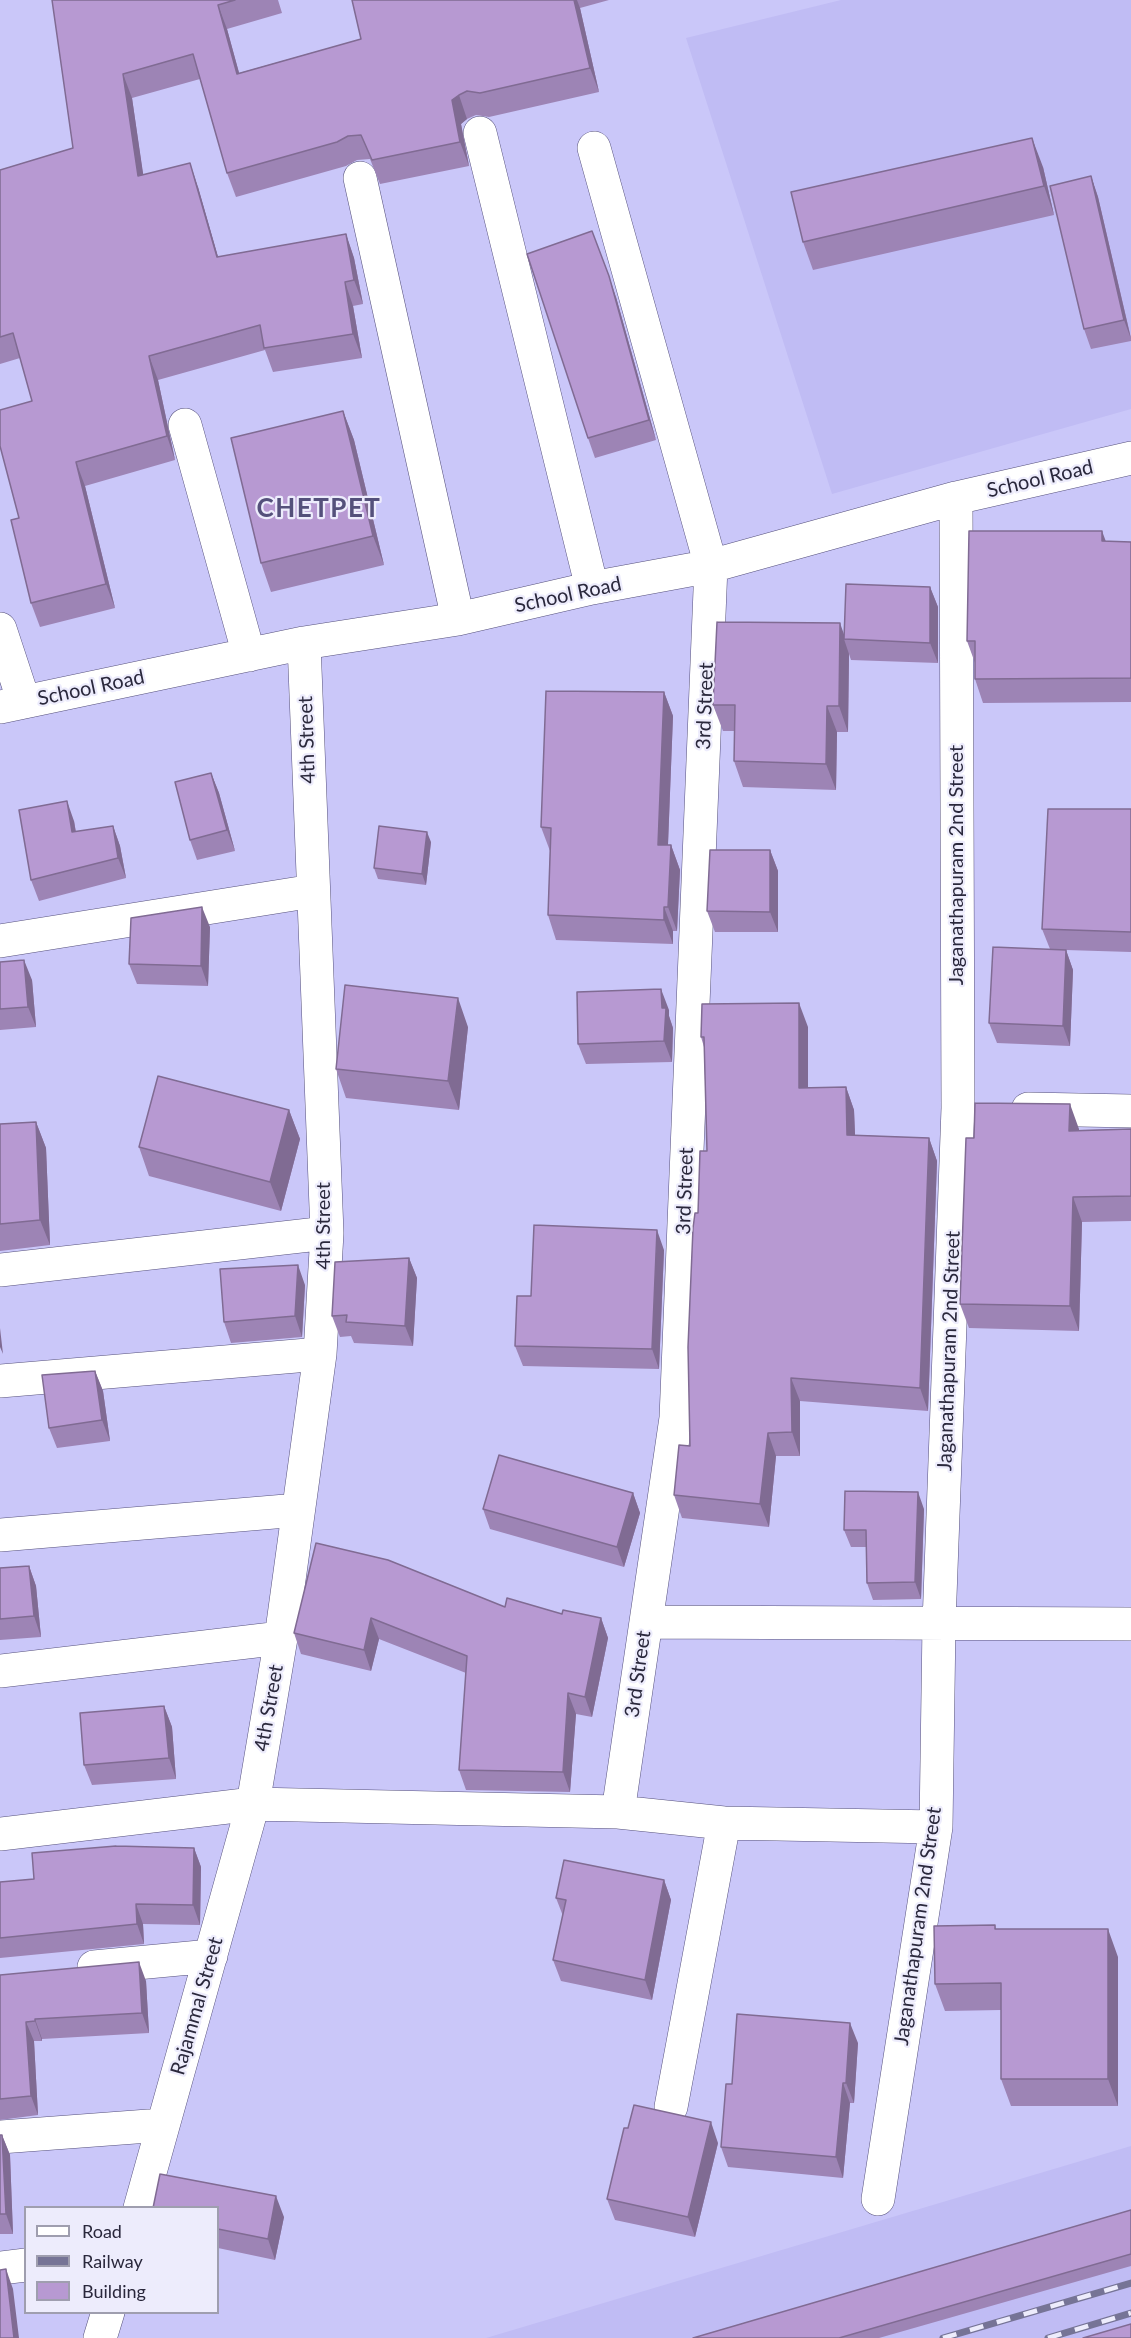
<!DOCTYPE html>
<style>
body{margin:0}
#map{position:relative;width:1131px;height:2338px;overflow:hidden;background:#cac7f9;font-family:Lato,sans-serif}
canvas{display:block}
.legend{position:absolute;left:24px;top:2206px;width:195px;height:108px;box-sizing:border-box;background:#edecfc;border:2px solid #9f9eaf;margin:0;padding:8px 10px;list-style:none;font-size:18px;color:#2a283c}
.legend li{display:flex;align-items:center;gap:12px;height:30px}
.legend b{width:30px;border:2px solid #9f9eaf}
</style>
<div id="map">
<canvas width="1131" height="2338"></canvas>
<ul class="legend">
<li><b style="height:8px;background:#fff"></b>Road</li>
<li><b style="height:8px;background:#767496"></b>Railway</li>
<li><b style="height:16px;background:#b799d2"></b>Building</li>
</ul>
</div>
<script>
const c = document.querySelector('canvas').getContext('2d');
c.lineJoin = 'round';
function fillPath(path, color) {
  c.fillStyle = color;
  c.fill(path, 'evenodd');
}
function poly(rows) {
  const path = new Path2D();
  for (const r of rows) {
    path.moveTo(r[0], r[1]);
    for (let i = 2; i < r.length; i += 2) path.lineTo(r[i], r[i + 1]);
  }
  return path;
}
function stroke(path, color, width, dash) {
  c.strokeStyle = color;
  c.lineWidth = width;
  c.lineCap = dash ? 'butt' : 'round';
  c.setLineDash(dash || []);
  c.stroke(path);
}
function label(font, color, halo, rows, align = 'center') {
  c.font = font + ' Lato,sans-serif';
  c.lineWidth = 4.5;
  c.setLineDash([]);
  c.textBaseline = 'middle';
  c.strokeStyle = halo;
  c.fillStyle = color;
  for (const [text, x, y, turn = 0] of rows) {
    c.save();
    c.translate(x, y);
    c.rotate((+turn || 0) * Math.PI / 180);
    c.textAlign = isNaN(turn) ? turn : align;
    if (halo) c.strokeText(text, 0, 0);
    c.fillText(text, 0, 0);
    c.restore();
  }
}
fillPath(poly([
 [841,0,1131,0,1131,409,832,494,686,38],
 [1131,2146,1131,2338,486,2338]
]), '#c0bcf4');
const street = poly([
 [480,133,592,588],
 [594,148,711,566,676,1418,618,1812],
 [360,178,458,619],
 [185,425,249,655],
 [0,629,24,702],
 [0,707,304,643,458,619,592,588,711,566,956,498,1131,458],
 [0,941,313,891],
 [1028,1109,1131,1111],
 [0,1270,327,1233],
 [0,1381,320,1354],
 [0,1535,298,1510],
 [646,1622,1131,1624],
 [0,1671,281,1638],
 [0,1834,253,1804,618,1812,724,1823,936,1827],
 [94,1967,211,1956],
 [671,2107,724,1823],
 [0,2137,162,2125],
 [878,2199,936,1827,939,1624,958,1108,956,498],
 [140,2208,253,1804,281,1638,320,1354,327,1233,304,643],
 [0,2268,26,2265],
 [100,2338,108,2312]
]);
stroke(street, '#56517c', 34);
stroke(street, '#fff', 33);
const rail = poly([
 [943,2338,1131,2283],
 [1048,2338,1131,2313]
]);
stroke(rail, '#767496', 7);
stroke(rail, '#edecfc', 4.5, [14]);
fillPath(poly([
 [52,0,278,0,282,13,227,29,239,73,361,39,352,0,609,0,580,8,599,92,489,117,476,115,467,119,461,124,469,166,380,184,370,159,357,160,346,166,236,197,227,173,200,79,132,98,143,175,198,187,218,257,346,234,354,258,363,304,353,306,362,358,273,372,265,350,158,380,175,460,85,486,115,608,40,627,31,603,19,518,32,401,20,358,0,364,0,170,73,148],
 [1043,167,1054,215,813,270,803,242],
 [1091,176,1098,197,1131,338,1131,341,1091,349,1084,329],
 [616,297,656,440,595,458,588,438],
 [343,411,354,440,384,565,271,592,261,563],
 [1106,541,1131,542,1131,702,983,703,975,679,975,663,967,641],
 [930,587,938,607,938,663,851,660,849,654,848,732,837,732,836,790,743,787,734,761,735,731,723,731,713,705,844,635],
 [664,692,673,716,668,845,671,845,680,870,677,931,673,931,673,944,556,940,548,915,550,851,541,827],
 [211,773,219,793,235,851,197,860,190,840],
 [1131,809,1131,952,1066,950,1073,970,1070,1046,997,1043,989,1023,1050,949,1042,929],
 [74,821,76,832,113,826,120,846,126,878,39,901,31,880],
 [431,842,426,885,378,879,374,868],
 [770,850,778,871,778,932,715,932,707,911],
 [210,927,208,986,137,984,129,964],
 [0,962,32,980,36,1027,0,1030],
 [669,1010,669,1016,673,1028,672,1062,586,1064,578,1044],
 [468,1027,459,1110,346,1098,336,1069],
 [808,1027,808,1088,846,1087,854,1110,855,1135,929,1138,937,1161,928,1411,800,1401,800,1456,776,1456,769,1527,682,1518,674,1495,690,1446,698,1213,707,1151,704,1047,701,1037],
 [289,1110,300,1139,281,1211,149,1176,139,1147],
 [36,1122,46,1148,50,1245,0,1251,0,1124],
 [1079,1129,1079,1130,1131,1129,1131,1221,1082,1222,1079,1331,969,1328,960,1304,974,1138],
 [664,1250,659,1369,523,1366,515,1346],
 [409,1258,417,1278,413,1346,354,1343,351,1336,340,1337,332,1316],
 [305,1285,302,1337,231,1343,224,1322],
 [95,1371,103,1391,110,1441,57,1448,49,1428],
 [633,1493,640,1513,624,1567,490,1529,483,1509],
 [924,1509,921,1599,873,1600,867,1583,866,1547,851,1547,844,1530],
 [316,1543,505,1607,562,1614,601,1618,608,1638,592,1717,576,1714,570,1792,466,1790,459,1770,466,1673,379,1639,371,1671,301,1654,294,1633],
 [29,1566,36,1586,41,1637,0,1640,0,1568],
 [164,1706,172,1727,176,1779,92,1785,84,1765],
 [194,1848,201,1867,200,1925,143,1924,144,1944,0,1958,0,1882,34,1879],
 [664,1880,671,1900,652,2000,561,1981,553,1960,563,1916,556,1898],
 [995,1925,996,1929,1118,1957,1118,2106,1011,2106,1001,2079,1001,2010,945,2011,935,1984],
 [0,1975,146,1981,149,2033,42,2039,42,2041,34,2041,38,2115,0,2120],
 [858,2043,854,2103,850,2103,843,2178,728,2167,721,2147],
 [0,2135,2,2135,10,2155,13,2234,0,2234],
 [718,2143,695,2237,615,2220,607,2199],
 [218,2208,284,2217,275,2260,218,2248],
 [1131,2210,1131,2266,879,2338,693,2338]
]), '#9d84b5');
fillPath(poly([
 [574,0,577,0,580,8,599,92,590,68],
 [218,5,227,29,246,98,237,74],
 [123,74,132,98,147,200,138,176],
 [459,95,467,119,461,124,469,166,460,142,452,100],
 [1032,138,1043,167,1054,215,1044,186],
 [190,163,198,187,225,281,217,257],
 [1091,176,1098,197,1131,339,1124,320],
 [346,234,354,258,363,304,354,280],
 [609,276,616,297,656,440,649,420],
 [345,282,353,306,362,358,353,334],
 [149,356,158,380,175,460,167,436],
 [343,411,354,440,384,565,373,536],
 [76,462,85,486,115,608,106,584],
 [1102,531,1111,555,1102,541],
 [930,587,938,607,938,663,930,643],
 [840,623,846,640,844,639,849,654,848,732,839,706],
 [664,692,673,716,667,869,658,845],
 [827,706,837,732,836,790,826,764],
 [211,773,219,793,235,851,227,830],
 [67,801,74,821,79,853,72,832],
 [113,826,120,846,126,878,118,858],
 [427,832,431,842,426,885,422,874],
 [671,845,680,870,677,931,668,907],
 [770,850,778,871,778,932,770,912],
 [202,907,210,927,208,986,201,966],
 [664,907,673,931,673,944,664,920],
 [1066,950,1073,970,1070,1046,1063,1026],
 [24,960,32,980,36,1027,28,1007],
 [661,989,669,1010,669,1016,673,1028,672,1062,664,1041,662,1008],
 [458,998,468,1027,459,1110,448,1081],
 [799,1003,808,1027,808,1111,799,1088],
 [846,1087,854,1110,856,1158,847,1135],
 [1070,1104,1079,1129,1078,1155,1069,1131],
 [289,1110,300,1139,281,1211,270,1182],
 [36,1122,46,1148,50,1245,40,1220],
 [929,1138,937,1161,928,1411,920,1388],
 [1073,1197,1082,1222,1079,1331,1070,1306],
 [657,1230,664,1250,659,1369,652,1349],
 [409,1258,417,1278,413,1346,405,1326],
 [298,1265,305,1285,302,1337,295,1316],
 [0,1328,3,1354,0,1347],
 [95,1371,103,1391,110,1441,102,1420],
 [791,1378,800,1401,800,1456,792,1432],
 [768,1433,776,1456,769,1527,760,1504],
 [918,1492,924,1509,921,1599,915,1582],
 [633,1493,640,1513,624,1567,617,1547],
 [29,1566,36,1586,41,1637,34,1616],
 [371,1618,379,1639,371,1671,364,1650],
 [601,1618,608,1638,592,1717,585,1697],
 [568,1693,576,1714,570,1792,563,1772],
 [164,1706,172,1727,176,1779,169,1758],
 [194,1848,201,1867,200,1925,193,1905],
 [664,1880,671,1900,652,2000,645,1980],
 [136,1904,143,1924,144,1944,137,1924],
 [1108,1929,1118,1957,1118,2106,1108,2079],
 [139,1962,146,1981,149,2033,142,2013],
 [35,2019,42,2039,42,2041,35,2021],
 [26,2022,34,2041,38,2115,31,2096],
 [850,2023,858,2043,854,2103,846,2083],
 [843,2083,850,2103,843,2178,836,2157],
 [711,2122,718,2143,695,2237,688,2217],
 [2,2135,10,2155,13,2234,6,2214],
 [276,2196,284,2217,275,2260,268,2239],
 [6,2269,13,2289,19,2338,14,2338]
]), '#806b93');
const building = poly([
 [52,0,235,0,218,5,237,74,361,39,352,0,574,0,590,68,480,93,467,91,459,95,452,100,460,142,372,160,361,135,348,136,337,142,227,173,193,54,123,74,138,176,190,163,217,257,346,234,354,280,345,282,353,334,264,348,260,325,149,356,167,436,76,462,106,584,31,603,11,520,19,518,0,446,0,410,32,401,13,333,0,337,0,170,73,148,52,0],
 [1032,138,1044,186,803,242,791,192,1032,138],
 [1091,176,1124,320,1084,329,1050,186,1091,176],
 [592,231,609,276,649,420,588,438,527,254,592,231],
 [343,411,373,536,261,563,231,438,343,411],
 [969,531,1102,531,1102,541,1131,542,1131,678,975,679,975,641,967,641,969,531],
 [846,584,930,587,930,643,844,639,846,584],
 [717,622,840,623,839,706,827,706,826,764,734,761,735,705,713,705,717,622],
 [546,691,664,692,658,845,671,845,668,907,664,907,664,920,548,915,551,828,541,827,546,691],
 [211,773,227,830,190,840,175,782,211,773],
 [67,801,72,832,113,826,118,858,31,880,19,810,67,801],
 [1048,809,1131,809,1131,932,1042,929,1048,809],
 [379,826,427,832,422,874,374,868,379,826],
 [710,850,770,850,770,912,707,911,710,850],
 [202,907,201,966,129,964,131,918,202,907],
 [993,947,1066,950,1063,1026,989,1023,993,947],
 [24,960,28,1007,0,1009,0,962,24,960],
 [345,985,458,998,448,1081,336,1069,345,985],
 [661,989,662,1008,666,1008,664,1041,578,1044,577,992,661,989],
 [799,1003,799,1088,846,1087,847,1135,929,1138,920,1388,791,1378,792,1432,768,1433,760,1504,674,1495,679,1445,690,1446,688,1347,693,1228,695,1213,698,1213,700,1151,707,1151,704,1037,701,1037,702,1004,799,1003],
 [158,1076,289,1110,270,1182,139,1147,158,1076],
 [975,1103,1070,1104,1069,1131,1131,1129,1131,1196,1073,1197,1070,1306,960,1304,966,1138,974,1138,975,1103],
 [36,1122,40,1220,0,1224,0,1124,36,1122],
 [534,1225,657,1230,652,1349,515,1346,517,1296,531,1296,534,1225],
 [409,1258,405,1326,346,1322,347,1315,332,1316,335,1262,409,1258],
 [298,1265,295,1316,224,1322,220,1269,298,1265],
 [95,1371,102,1420,49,1428,42,1375,95,1371],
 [499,1455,633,1493,617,1547,483,1509,499,1455],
 [845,1491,918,1492,915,1582,867,1583,866,1530,844,1530,845,1491],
 [316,1543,388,1560,505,1607,507,1598,562,1614,563,1610,601,1618,585,1697,568,1693,563,1772,459,1770,467,1656,371,1618,364,1650,294,1633,316,1543],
 [29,1566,34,1616,0,1619,0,1568,29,1566],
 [164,1706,169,1758,84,1765,80,1713,164,1706],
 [116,1846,194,1848,193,1905,136,1904,137,1924,0,1938,0,1882,34,1879,32,1853,116,1846],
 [564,1860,664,1880,645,1980,553,1960,566,1900,556,1898,564,1860],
 [995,1925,995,1929,1108,1929,1108,2079,1001,2079,1001,1983,935,1984,934,1926,995,1925],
 [139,1962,142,2013,35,2019,35,2021,26,2022,31,2096,0,2099,0,1975,139,1962],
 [737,2014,850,2023,846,2083,843,2083,836,2157,721,2147,726,2084,732,2084,737,2014],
 [634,2105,711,2122,688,2217,607,2199,624,2128,628,2128,634,2105],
 [0,2135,2,2135,6,2214,0,2214,0,2135],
 [160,2174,276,2196,268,2239,218,2229,218,2208,153,2208,160,2174],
 [1131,2210,1131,2254,839,2338,693,2338,1131,2210],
 [6,2269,14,2338,0,2338,0,2270,6,2269],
 [1131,2324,1131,2338,1083,2338,1131,2324]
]);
fillPath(building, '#b799d2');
stroke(building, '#806b93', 1.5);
label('20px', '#2a283c', '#edecfc', [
 ["School Road",1040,479,-13],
 ["School Road",568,595,-12],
 ["School Road",91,688,-12],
 ["3rd Street",705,706,-88],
 ["4th Street",307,740,-92],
 ["Jaganathapuram 2nd Street",957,865,-90],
 ["3rd Street",685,1191,-88],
 ["4th Street",324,1226,-90],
 ["Jaganathapuram 2nd Street",949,1351,-88],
 ["3rd Street",638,1674,-82],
 ["4th Street",269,1708,-80],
 ["Jaganathapuram 2nd Street",918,1926,-82],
 ["Rajammal Street",197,2006,-74]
]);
c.letterSpacing = '1.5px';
label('bold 26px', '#54507b', '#edecfc', [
 ["CHETPET",319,509]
]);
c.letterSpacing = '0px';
</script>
